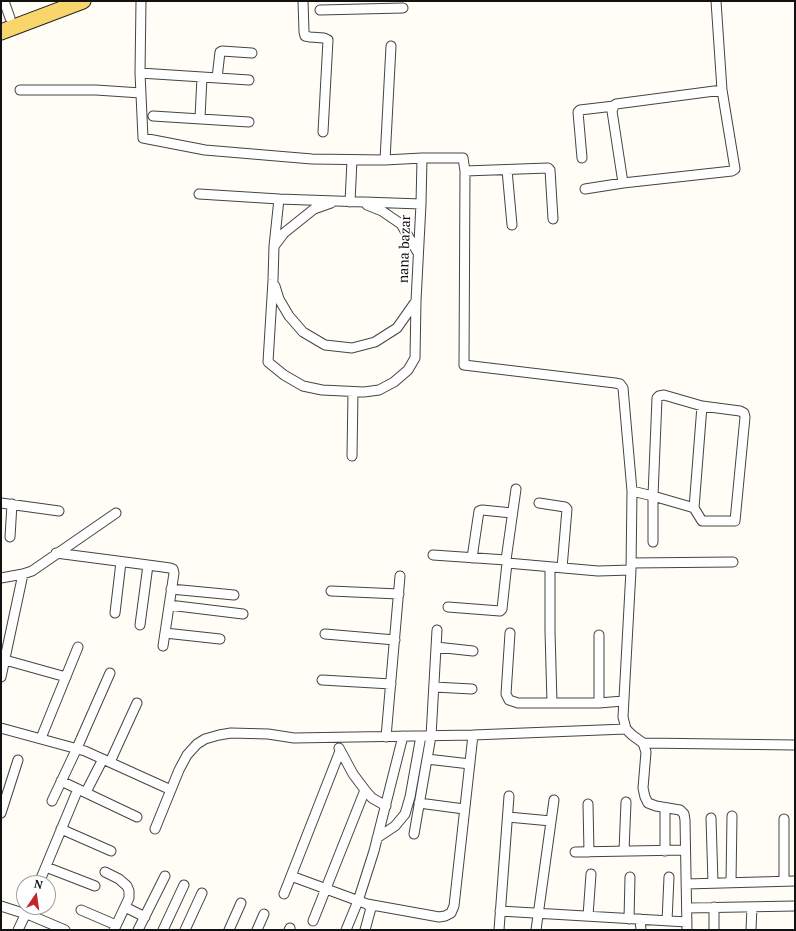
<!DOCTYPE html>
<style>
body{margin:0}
#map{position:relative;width:796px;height:931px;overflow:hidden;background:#fffdf5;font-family:"PT Serif",serif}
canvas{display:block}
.frame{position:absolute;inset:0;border:2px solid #111;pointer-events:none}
.north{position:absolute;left:16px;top:875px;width:40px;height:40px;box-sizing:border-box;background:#fff;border:1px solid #a0a0a0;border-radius:50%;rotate:13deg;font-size:11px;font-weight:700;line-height:16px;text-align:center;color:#111}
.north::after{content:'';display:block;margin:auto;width:14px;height:18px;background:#c4262e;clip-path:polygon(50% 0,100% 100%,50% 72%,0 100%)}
</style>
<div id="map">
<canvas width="796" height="931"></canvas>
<div class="frame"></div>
<div class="north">N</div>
</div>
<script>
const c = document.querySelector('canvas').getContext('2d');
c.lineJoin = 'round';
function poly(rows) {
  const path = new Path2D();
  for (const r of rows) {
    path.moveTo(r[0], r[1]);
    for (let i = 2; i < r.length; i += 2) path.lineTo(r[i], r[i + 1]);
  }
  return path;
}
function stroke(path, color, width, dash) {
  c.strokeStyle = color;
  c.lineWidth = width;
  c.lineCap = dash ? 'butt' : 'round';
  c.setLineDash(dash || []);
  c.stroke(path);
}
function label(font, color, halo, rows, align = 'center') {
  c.font = font + ' "PT Serif",serif';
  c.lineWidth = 4;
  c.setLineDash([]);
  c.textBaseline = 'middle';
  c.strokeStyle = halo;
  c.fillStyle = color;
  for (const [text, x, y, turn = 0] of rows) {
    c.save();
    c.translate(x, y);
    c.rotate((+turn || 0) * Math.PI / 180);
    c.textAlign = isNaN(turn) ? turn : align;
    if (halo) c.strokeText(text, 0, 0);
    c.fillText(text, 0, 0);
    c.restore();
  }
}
const street = poly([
 [4,1,10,18],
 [141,1,140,73,143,138,205,150,312,159,385,160,422,158,463,158,465,171,464,365,615,383,620,384,623,388,632,491,631,570,623,717,626,729,632,735,643,743,646,752,643,788,645,797,648,803,656,806,680,810,684,814,685,820,687,930],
 [303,1,304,32,305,36,310,37,324,38,328,40,323,132],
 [320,10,403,8],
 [140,73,249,80],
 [217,78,220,52,222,51,252,53],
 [20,90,96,90,141,93],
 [153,116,249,122],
 [200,118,202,77],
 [582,158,578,112,580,110,614,106],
 [385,160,391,46],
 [507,170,512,225],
 [465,171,548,168,550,170,553,219],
 [623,183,612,111,614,106,616,104,722,90],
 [585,189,623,183,732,171,735,169,722,90,716,1],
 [199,194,279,199,421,204,416,301,415,358,408,370,394,382,379,390,364,392,322,390,303,386,284,375,268,362,273,280,274,246,279,199],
 [350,202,352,160],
 [421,204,422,158],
 [367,205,382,211,401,224,418,253],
 [275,245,284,233,314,209,331,203],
 [275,286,279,299,289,316,303,332,325,345,352,348,375,342,397,328,416,301],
 [352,456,353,392],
 [516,489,506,560,507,563,598,571,631,570],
 [632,491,653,496,691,507,694,508,702,521,735,521,745,417,744,413,740,411,702,406,664,395,659,396,657,398,653,496,653,542],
 [1,503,59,511],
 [539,503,565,507,567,509,562,568],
 [694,508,702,406],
 [10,537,12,504],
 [56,553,148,565,170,568,173,569,174,573,163,646],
 [433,555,506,560],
 [472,558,479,511,482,510,512,513],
 [631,563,733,562],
 [550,567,550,631,552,703],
 [1,578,23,574,32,571,116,513],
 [171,589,234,595],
 [331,591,399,594],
 [169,605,243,614],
 [448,607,500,611,502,609,507,563],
 [115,613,121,562],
 [140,625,148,565],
 [165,633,220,639],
 [510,633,506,694,509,700,518,703,599,703,623,701],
 [325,634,395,640],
 [599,635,599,703],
 [436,647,473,651],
 [5,660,66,677],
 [1,677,23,574],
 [322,680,391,684],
 [434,687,472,689],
 [1,728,85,751,171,790],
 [386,737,400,576],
 [41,738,78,647],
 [643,743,795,745],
 [339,748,353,774,365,790,372,798,386,806],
 [427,759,470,764],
 [110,762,137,703],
 [61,781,137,817],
 [86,792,103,759],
 [52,801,77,748,110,673],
 [419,803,464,809],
 [588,804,589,852],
 [665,808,665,851],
 [1,813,18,760],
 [508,817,551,821],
 [711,818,713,883],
 [784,819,784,881],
 [61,829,111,851],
 [155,829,179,770,187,755,197,744,205,739,219,735,231,733,268,734,294,738,473,735,626,729],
 [414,834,431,736,437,630],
 [377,838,395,826,405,814,410,797,421,736],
 [624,851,626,802],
 [575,852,685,850],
 [46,867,95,886],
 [105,872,119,879,127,886,129,891,129,898,114,930],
 [291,876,367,904,371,908,365,930],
 [731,882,732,816],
 [39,883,78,789],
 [686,884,795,881],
 [284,894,340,751],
 [367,904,439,917,445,916,451,913,454,906,473,735],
 [1,906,32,916,65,930],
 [125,907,145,917],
 [714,907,714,930],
 [687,908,795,906],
 [81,910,116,925],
 [500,911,687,922],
 [588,916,591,874],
 [629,919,630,877],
 [640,919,641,930],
 [313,921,365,790],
 [667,921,669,877],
 [18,930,29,907],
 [138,930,165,876],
 [163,930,184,885],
 [185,930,202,893],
 [229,930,241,903],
 [257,930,264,914],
 [289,930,290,928],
 [346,930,358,901,374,851,403,736],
 [499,930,509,796],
 [536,930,554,800],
 [751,930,752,907]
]);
const primary = poly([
 [1,32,83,1]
]);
stroke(street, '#444', 11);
stroke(primary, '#222', 17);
stroke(street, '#fff', 9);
stroke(primary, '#f9d66b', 15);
label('14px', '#111', '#fff', [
 ["nana bazar",405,249,-88]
]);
</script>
